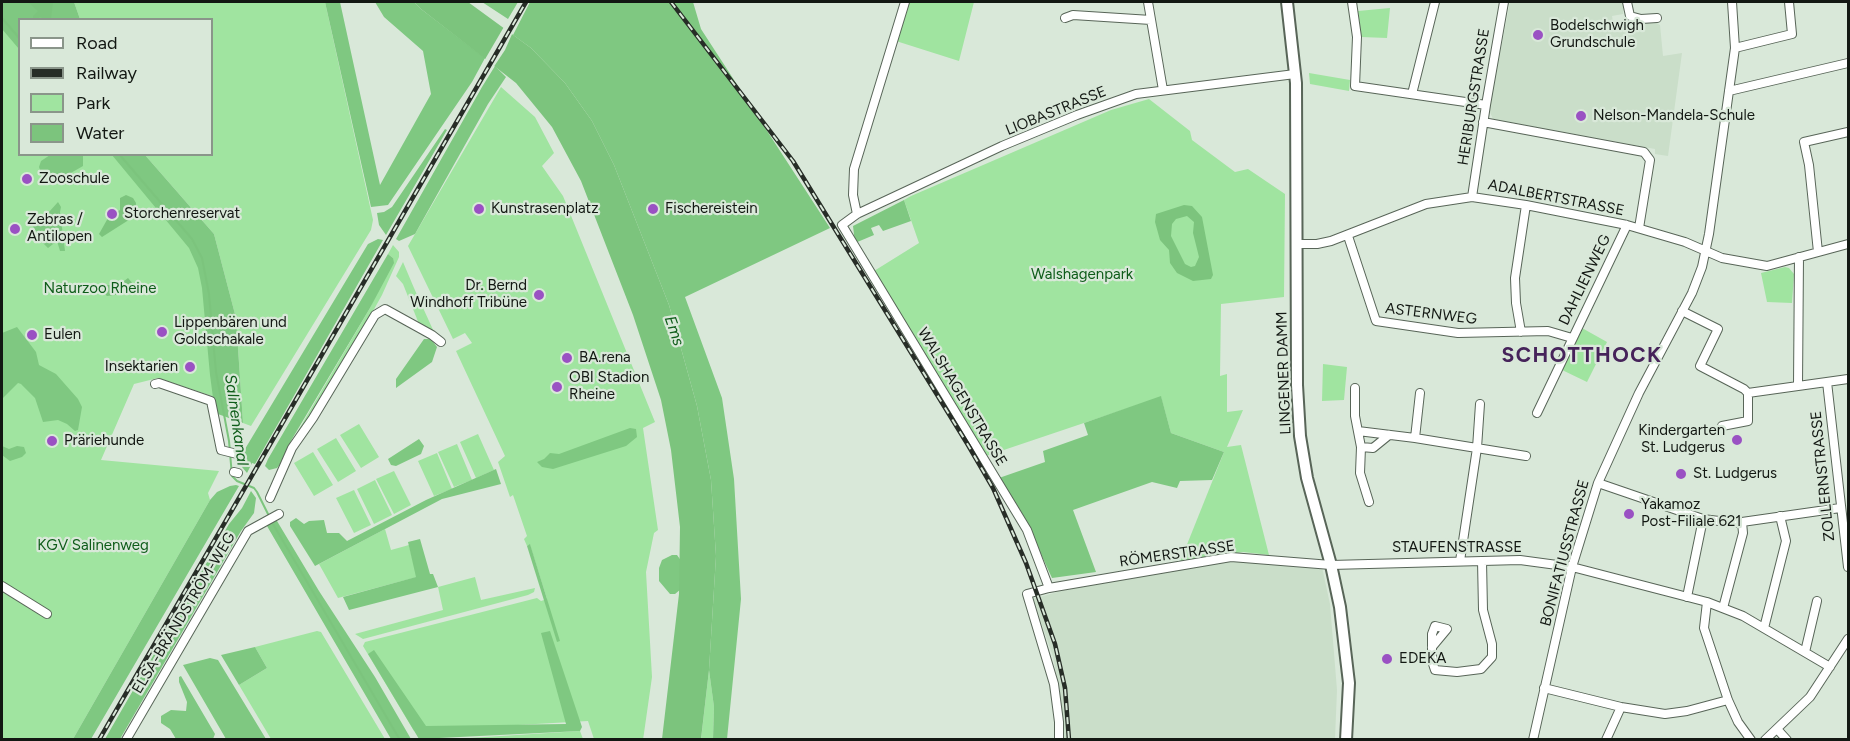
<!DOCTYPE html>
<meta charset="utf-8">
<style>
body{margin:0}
#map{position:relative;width:1850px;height:741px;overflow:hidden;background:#d9e8d9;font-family:Figtree,sans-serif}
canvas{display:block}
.frame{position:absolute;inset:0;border:3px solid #131813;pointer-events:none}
.legend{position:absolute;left:18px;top:18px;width:195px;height:138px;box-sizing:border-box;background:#d9e8d9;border:2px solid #8a958a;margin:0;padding:8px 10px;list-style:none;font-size:18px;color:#131813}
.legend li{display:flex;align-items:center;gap:12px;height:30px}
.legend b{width:30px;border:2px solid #8a958a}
</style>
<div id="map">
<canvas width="1850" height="741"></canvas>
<div class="frame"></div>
<ul class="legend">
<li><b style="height:8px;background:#fff"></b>Road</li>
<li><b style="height:8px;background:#272d27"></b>Railway</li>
<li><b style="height:16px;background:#a0e4a0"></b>Park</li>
<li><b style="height:16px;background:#7cc47d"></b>Water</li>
</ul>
</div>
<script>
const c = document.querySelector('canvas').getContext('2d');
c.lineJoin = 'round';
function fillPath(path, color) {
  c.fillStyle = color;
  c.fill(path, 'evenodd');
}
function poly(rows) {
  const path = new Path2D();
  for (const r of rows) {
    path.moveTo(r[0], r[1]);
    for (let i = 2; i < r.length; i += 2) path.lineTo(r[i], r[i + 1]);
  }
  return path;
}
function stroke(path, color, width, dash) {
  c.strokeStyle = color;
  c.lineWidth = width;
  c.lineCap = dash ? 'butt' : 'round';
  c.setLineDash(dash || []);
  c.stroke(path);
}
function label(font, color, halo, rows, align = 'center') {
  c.font = font + ' Figtree,sans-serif';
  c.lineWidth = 4.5;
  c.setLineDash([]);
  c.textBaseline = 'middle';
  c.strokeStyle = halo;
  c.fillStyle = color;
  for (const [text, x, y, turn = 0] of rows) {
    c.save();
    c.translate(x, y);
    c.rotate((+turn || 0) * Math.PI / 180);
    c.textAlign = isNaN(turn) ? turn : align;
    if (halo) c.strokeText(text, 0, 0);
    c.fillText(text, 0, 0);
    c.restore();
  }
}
fillPath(poly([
 [1510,2,1624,2,1623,14,1612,16,1613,22,1653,21,1660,25,1663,56,1682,53,1668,156,1655,154,1655,149,1493,119,1489,110],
 [1231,558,1322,567,1330,604,1337,690,1335,739,1062,739,1059,689,1053,657,1033,599,1061,591]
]), '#cadec9');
fillPath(poly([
 [74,2,325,2,373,220,371,230,251,426,243,423,236,318,214,234,145,155,212,154,212,20,80,19],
 [909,2,974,2,959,61,896,41],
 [1390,8,1387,38,1361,37,1358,11],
 [2,23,19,44,20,154,114,155,189,242,198,262,204,295,215,397,158,378,134,384,101,460,219,471,208,493,210,500,73,739,2,739,2,592,48,618,49,612,2,582],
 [1309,73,1350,80,1349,91,1310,84],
 [501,87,535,117,554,153,542,166,563,196,655,422,643,428,658,530,654,533,646,572,652,677,643,740,594,739,588,721,414,731,363,646,365,642,533,599,537,598,541,601,547,599,530,545,527,546,524,539,527,536,513,495,510,497,498,462,505,456,456,351,472,343,465,333,453,339,408,246],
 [1149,99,1190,131,1192,140,1235,172,1248,169,1285,194,1284,297,1221,304,1220,376,1227,374,1227,412,1243,410,1227,447,1241,445,1269,555,1243,552,1180,562,1224,452,1171,433,1161,397,986,456,874,271,919,243,904,200,911,196,1111,110],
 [393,245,399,252,399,257,382,295,339,372,316,409,288,448,370,308,393,258,388,254],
 [403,262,414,288,434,332,419,324,403,284,396,276],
 [1785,267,1789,268,1794,274,1792,303,1767,302,1761,273],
 [1582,328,1607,342,1587,382,1560,369,1573,338,1579,334],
 [1323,364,1347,367,1344,400,1322,401],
 [359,424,379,457,361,468,340,435],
 [478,434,494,470,476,478,460,442],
 [336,438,356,471,338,482,317,449],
 [457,444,472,480,454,487,438,452],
 [313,452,333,485,314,496,294,463],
 [437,453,452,489,434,496,418,461],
 [394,471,411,505,394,514,376,479],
 [375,480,392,515,374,524,357,489],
 [354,490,371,525,354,533,336,498],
 [385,529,391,550,409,545,417,577,338,598,319,564],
 [475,577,481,600,535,588,534,592,528,595,363,639,355,634,443,610,438,587],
 [317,631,321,632,385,739,271,739,239,685,267,668,255,647],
 [709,670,714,707,713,739,701,740],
 [580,731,583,739,438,740]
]), '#a0e4a0');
fillPath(poly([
 [2,2,74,2,80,19,20,20,19,49,2,29],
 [325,2,340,2,380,185,431,94,423,51,384,17,375,2,414,2,421,9,485,58,472,82,388,205,371,207],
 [482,2,518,2,508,19],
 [530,2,693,2,701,29,830,228,685,297,722,398,734,479,741,599,727,739,713,739,714,707,709,670,716,556,711,480,697,406,669,305,614,165,592,121,565,83,531,48,513,35],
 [495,66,506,77,488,104,415,234,399,241,396,239,482,87],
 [445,129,447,130,386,235,379,225,377,213,384,212,392,207],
 [50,155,83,155,83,166,62,178,44,175,41,173,39,167,41,161],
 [112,155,145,155,214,234,236,318,243,423,215,413,210,375,202,288,198,268,189,248],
 [904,200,911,221,883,231,879,225,871,228,874,235,855,243,853,226],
 [58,202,61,207,60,212,65,251,60,251,57,241,48,248,42,242,31,223,49,212],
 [378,239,383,240,255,464,252,463,247,473,242,467,242,454,368,244],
 [388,254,393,258,394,263,370,308,292,439,281,463,277,468,269,470,265,466,268,459],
 [17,327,36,352,39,365,56,374,78,399,82,407,78,430,75,431,67,424,58,420,43,422,35,398,21,384,18,383,2,399,2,333],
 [424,339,431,339,437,347,432,362,396,388,396,379],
 [1161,396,1171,433,1224,452,1212,480,1180,481,1177,488,1152,482,1073,510,1096,572,1052,578,1029,528,999,478,1045,462,1043,451,1088,435,1084,423],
 [630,428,636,429,637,437,626,446,553,469,542,467,537,462,544,459,550,453,559,454],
 [419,439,424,446,421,454,396,466,391,465,388,459],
 [2,446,9,449,17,446,24,447,26,453,22,457,10,461,2,455],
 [496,469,501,484,442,499,315,566,290,526,290,522,296,518,304,524,309,521,324,520,327,533,339,533,347,541,426,500],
 [236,485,239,486,91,739,73,739,210,500,217,492,230,486],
 [251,491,256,498,254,513,241,531,120,739,105,739,229,524,242,508],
 [273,520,277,521,319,591,375,677,411,739,391,739,267,526],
 [420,539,430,574,433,574,438,587,349,610,343,597,416,577,408,542],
 [530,544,560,641,557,642,527,546],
 [672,555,677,555,682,562,681,589,675,594,670,594,659,581,659,568,662,560],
 [550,631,582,727,580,731,419,739,368,654,374,650,426,726,566,724,541,633],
 [255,647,267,668,239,685,221,655],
 [210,658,218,660,266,739,226,739,183,665],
 [181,676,215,734,213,739,176,739,170,729,161,723,161,716,171,710,186,711,187,702,179,682,179,677]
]), '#7fc881');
fillPath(poly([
 [28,2,53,2,51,19,45,19,40,17,38,19,33,19,33,16,38,11],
 [414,2,468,2,531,48,565,83,592,121,614,165,669,305,697,406,711,480,716,556,709,670,701,739,662,739,679,594,680,527,671,450,661,400,633,315,581,181,552,127,516,83,421,9],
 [126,195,133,198,136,203,135,216,102,237,99,234,108,218,120,210,120,198],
 [1184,205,1192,206,1202,217,1213,275,1211,279,1193,281,1177,273,1170,263,1169,250,1160,240,1155,222,1156,214],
 [1187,216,1194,222,1193,233,1199,257,1195,266,1191,267,1185,264,1171,236,1172,224,1176,219],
 [128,278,134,285,123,294,107,296,101,290,106,285,119,285]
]), '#7cc47d');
fillPath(poly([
 [505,25,513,32,505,50,493,68,484,61]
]), '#d9e8d9');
stroke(poly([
 [2,18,20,39],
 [119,154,192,239,202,258,209,294,216,372,229,441,232,476,237,481,254,488,257,492,273,524,400,740]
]), '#7cc47d', 2);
const minor = poly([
 [1148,2,1163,90],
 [1352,2,1357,37,1355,86,1486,105],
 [1627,2,1630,16,1641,19,1657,18],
 [1065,18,1073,15,1151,20],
 [1735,48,1792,34,1789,2],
 [1729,91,1848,63],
 [1412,94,1435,2],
 [1483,122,1644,152,1650,160,1639,228],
 [1472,197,1486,105,1504,2],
 [857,214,853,195,854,169,905,2],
 [1348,236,1376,321,1458,333,1548,331,1572,338],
 [1297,244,1317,244,1331,241,1426,204,1472,197,1526,205,1627,225,1685,242,1722,258,1767,266,1848,244],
 [1818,252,1809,165,1804,142,1848,132],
 [1682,311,1718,329,1700,366,1744,389,1748,393,1848,379],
 [1521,332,1516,303,1515,278,1526,205],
 [1827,382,1848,567],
 [155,384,159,383,211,401,221,450,237,454],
 [1798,385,1799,257],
 [1355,388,1355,416,1361,447,1360,473,1369,502],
 [1537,413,1627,225],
 [1722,426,1748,421,1748,393],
 [1358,431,1415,438,1526,456],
 [1415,438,1420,393],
 [1361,447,1373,448,1389,435],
 [234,472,238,473],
 [1598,483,1703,519,1735,523,1840,508],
 [270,498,292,448,313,418,375,315,385,309,432,335,441,342],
 [1460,561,1477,448,1480,404],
 [2,586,47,614],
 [1049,588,1027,530,842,225,857,214,1002,146,1077,115,1136,94,1295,74],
 [1687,597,1703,519],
 [1707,602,1704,628,1728,700,1738,722,1751,740],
 [1723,608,1743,533,1742,522],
 [1764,628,1786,541,1780,516],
 [1432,647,1447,629,1435,626,1432,634,1432,661,1435,670,1457,672,1481,669,1492,657,1492,644,1483,610,1482,561],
 [1805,652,1817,601],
 [1544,688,1621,707,1665,714,1687,711,1728,700],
 [1777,729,1787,740],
 [126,740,248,531,279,514],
 [1059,740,1059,722,1054,684,1027,594,1049,588,1231,557,1331,565,1520,560,1572,567,1707,602,1743,616,1830,667],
 [1533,740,1572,567,1598,483,1639,393,1692,293,1702,267,1709,234,1735,48,1732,2],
 [1606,740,1621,707],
 [1765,740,1810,697,1848,639]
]);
const secondary = poly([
 [1287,2,1296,83,1297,385,1300,436,1307,478,1331,565,1340,607,1349,683,1346,740]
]);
stroke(minor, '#586558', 10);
stroke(secondary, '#586558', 14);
stroke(minor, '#fff', 8);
stroke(secondary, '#fff', 10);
const rail = poly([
 [671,2,793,161,968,445,993,488,1026,563,1055,644,1065,688,1069,740],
 [99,740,526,2]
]);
stroke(rail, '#272d27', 4.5);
stroke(rail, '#d9e8d9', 2, [7]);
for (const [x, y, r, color] of [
 [1538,35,6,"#9a51c3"],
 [1581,116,6,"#9a51c3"],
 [27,179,6,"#9a51c3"],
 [479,209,6,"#9a51c3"],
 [653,209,6,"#9a51c3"],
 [112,214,6,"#9a51c3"],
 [15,229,6,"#9a51c3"],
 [539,295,6,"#9a51c3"],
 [162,332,6,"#9a51c3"],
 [32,335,6,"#9a51c3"],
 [567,358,6,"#9a51c3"],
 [190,367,6,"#9a51c3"],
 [557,387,6,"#9a51c3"],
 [1737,440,6,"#9a51c3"],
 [52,441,6,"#9a51c3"],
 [1681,474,6,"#9a51c3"],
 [1629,514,6,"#9a51c3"],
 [1387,659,6,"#9a51c3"]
]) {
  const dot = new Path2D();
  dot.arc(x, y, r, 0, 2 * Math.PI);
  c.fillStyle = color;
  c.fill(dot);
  stroke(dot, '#d9e8d9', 2);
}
label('15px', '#131813', '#d9e8d9', [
 ["Bodelschwigh",1550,26],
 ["Grundschule",1550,43],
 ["Nelson-Mandela-Schule",1593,116],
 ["Zooschule",39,179],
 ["Kunstrasenplatz",491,209],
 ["Fischereistein",665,209],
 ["Storchenreservat",124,214],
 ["Zebras /",27,220],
 ["Antilopen",27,237],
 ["Dr. Bernd",527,286,"right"],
 ["Windhoff Tribüne",527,303,"right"],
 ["Lippenbären und",174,323],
 ["Goldschakale",174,340],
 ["Eulen",44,335],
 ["BA.rena",579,358],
 ["Insektarien",178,367,"right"],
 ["OBI Stadion",569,378],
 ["Rheine",569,395],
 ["Kindergarten",1725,431,"right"],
 ["St. Ludgerus",1725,448,"right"],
 ["Präriehunde",64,441],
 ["St. Ludgerus",1693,474],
 ["Yakamoz",1641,505],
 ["Post-Filiale 621",1641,522],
 ["EDEKA",1399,659]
], 'left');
label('15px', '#131813', '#d9e8d9', [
 ["HERIBURGSTRASSE",1474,97,-81],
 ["LIOBASTRASSE",1056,111,-22],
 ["ADALBERTSTRASSE",1556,198,11],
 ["DAHLIENWEG",1585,280,-64],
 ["ASTERNWEG",1431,314,7],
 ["LINGENER DAMM",1284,373,-92],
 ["WALSHAGENSTRASSE",962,397,59],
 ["ZOLLERNSTRASSE",1823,476,-96],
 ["STAUFENSTRASSE",1457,548],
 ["BONIFATIUSSTRASSE",1565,553,-75],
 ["RÖMERSTRASSE",1177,554,-8],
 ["ELSA-BRÄNDSTRÖM-WEG",184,613,-59]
]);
label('15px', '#0e5c19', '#d9e8d9', [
 ["Walshagenpark",1082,275],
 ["Naturzoo Rheine",100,289],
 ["KGV Salinenweg",93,546]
]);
label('italic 16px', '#0f5d1a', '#d9e8d9', [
 ["Ems",674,331,71],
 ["Salinenkanal",236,420,82]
]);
c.letterSpacing = '1.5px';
label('bold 21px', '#46235a', '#d9e8d9', [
 ["SCHOTTHOCK",1582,356]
]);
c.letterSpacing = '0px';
</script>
